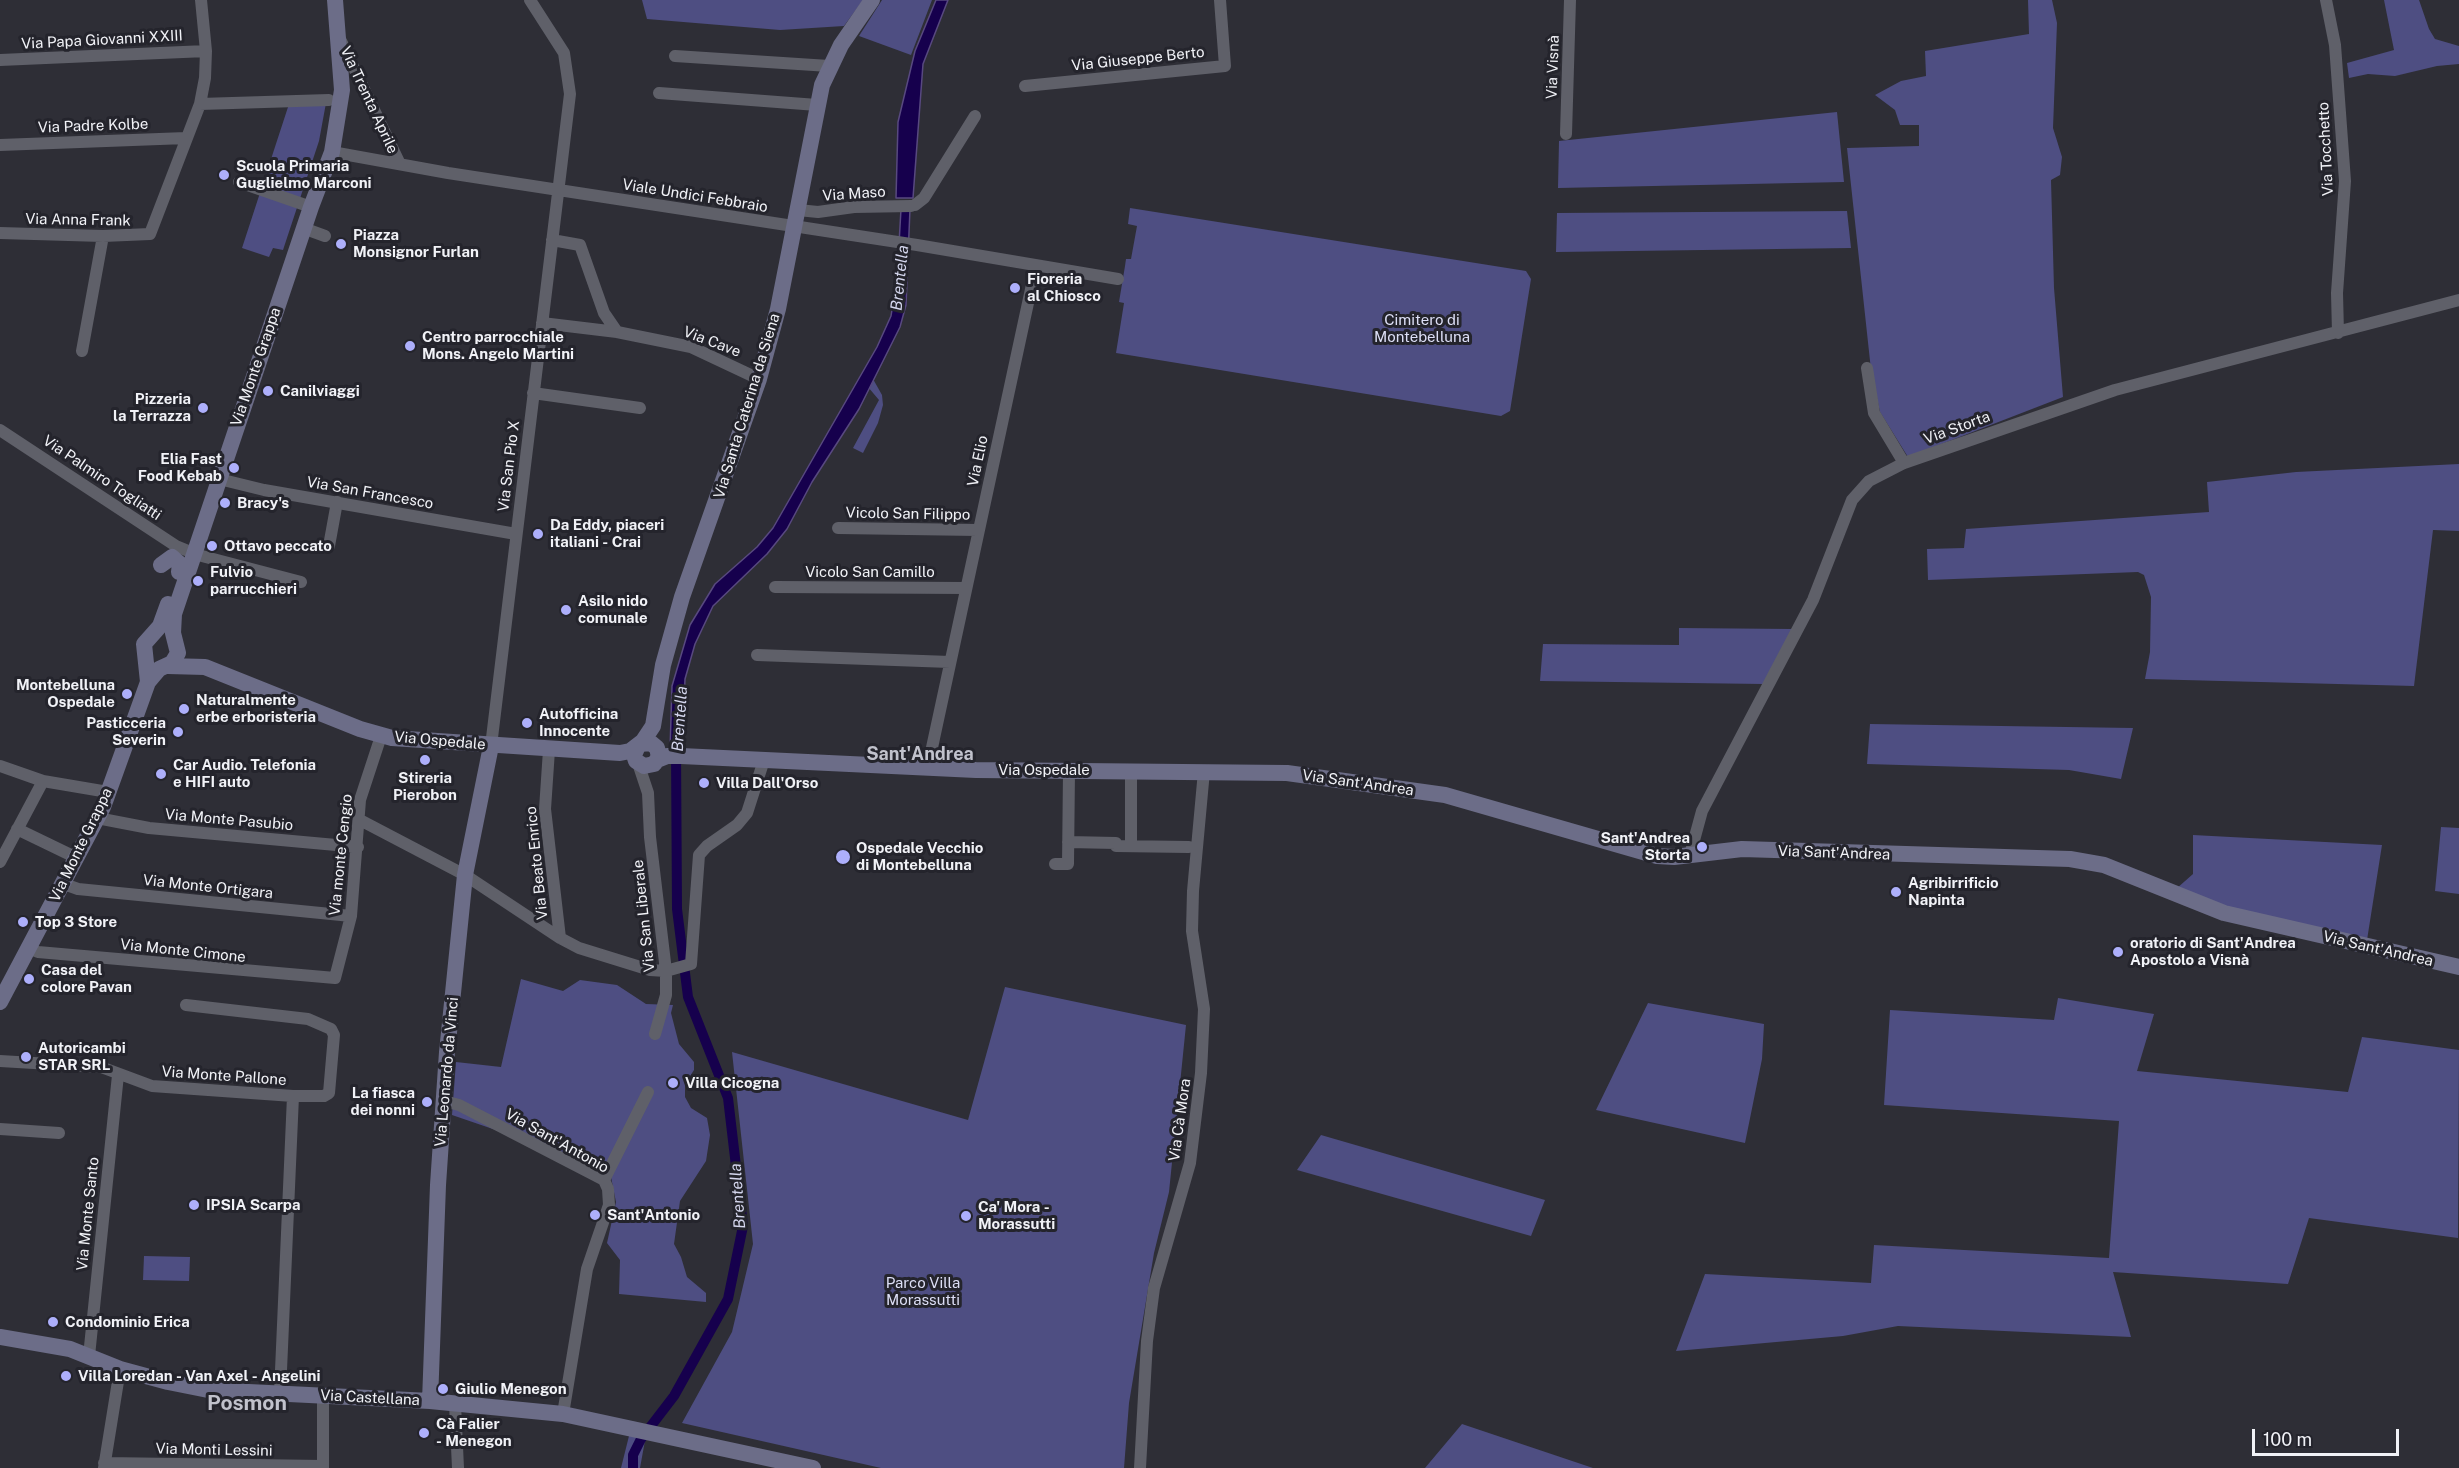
<!DOCTYPE html>
<meta charset="utf-8">
<style>
body{margin:0}
#map{position:relative;width:2459px;height:1468px;overflow:hidden;background:#2e2e36;font-family:"Public Sans",sans-serif}
canvas{display:block}
.scale{position:absolute;left:2252px;top:1429px;width:147px;height:27px;box-sizing:border-box;border:3px solid #f1f2f7;border-top:0;padding-left:8px;font-size:18px;line-height:21px;white-space:nowrap;color:#f1f2f7;-webkit-text-stroke:4px #24242c;paint-order:stroke}
</style>
<div id="map">
<canvas width="2459" height="1468"></canvas>
<div class="scale">100 m</div>
</div>
<script>
const c = document.querySelector('canvas').getContext('2d');
c.lineJoin = 'round';
function fillPath(path, color) {
  c.fillStyle = color;
  c.fill(path, 'evenodd');
}
function poly(rows) {
  const path = new Path2D();
  for (const r of rows) {
    path.moveTo(r[0], r[1]);
    for (let i = 2; i < r.length; i += 2) path.lineTo(r[i], r[i + 1]);
  }
  return path;
}
function stroke(path, color, width, dash) {
  c.strokeStyle = color;
  c.lineWidth = width;
  c.lineCap = dash ? 'butt' : 'round';
  c.setLineDash(dash || []);
  c.stroke(path);
}
function label(font, color, halo, rows, align = 'center') {
  c.font = font + ' "Public Sans",sans-serif';
  c.lineWidth = 6;
  c.setLineDash([]);
  c.textBaseline = 'middle';
  c.strokeStyle = halo;
  c.fillStyle = color;
  for (const [text, x, y, turn = 0] of rows) {
    c.save();
    c.translate(x, y);
    c.rotate((+turn || 0) * Math.PI / 180);
    c.textAlign = isNaN(turn) ? turn : align;
    if (halo) c.strokeText(text, 0, 0);
    c.fillText(text, 0, 0);
    c.restore();
  }
}
fillPath(poly([
 [642,0,863,0,844,26,780,30,647,19],
 [882,0,932,0,911,55,859,36],
 [2028,0,2052,0,2057,23,2053,128,2062,157,2060,175,2051,180,2054,288,2063,397,1908,457,1880,412,1871,370,1847,148,1919,146,1919,125,1900,125,1895,110,1875,95,1901,81,1926,76,1925,51,2029,34],
 [2384,0,2419,0,2429,29,2435,39,2459,46,2459,64,2437,66,2395,76,2368,74,2349,78,2347,63,2394,50],
 [326,103,319,141,283,250,273,248,269,257,242,248,289,104],
 [1837,112,1844,182,1558,188,1559,141],
 [1130,208,1526,271,1531,279,1510,411,1501,416,1116,353,1124,303,1119,302,1125,266,1126,259,1131,259,1137,226,1128,224],
 [1847,211,1851,248,1556,252,1557,213],
 [873,379,882,395,883,405,878,423,863,453,853,448,879,400,868,387],
 [2459,464,2459,531,2433,530,2414,686,2145,679,2150,652,2151,597,2144,575,2138,572,1928,580,1927,549,1964,548,1966,529,2209,512,2207,482,2296,472],
 [1679,628,1793,629,1763,684,1540,681,1543,644,1679,645],
 [1870,724,2133,728,2121,779,2069,770,1867,764],
 [2441,827,2459,828,2459,894,2435,891],
 [2193,835,2382,845,2367,940,2227,908,2176,889,2193,874],
 [521,979,563,991,580,980,617,985,646,1004,673,1005,671,1013,679,1044,694,1062,694,1070,685,1084,685,1097,691,1108,707,1118,710,1135,706,1161,680,1201,674,1244,681,1257,687,1277,706,1293,706,1302,619,1294,620,1260,607,1243,616,1202,611,1177,554,1150,452,1115,456,1062,501,1067],
 [1005,987,1186,1025,1169,1192,1154,1253,1129,1403,1124,1468,881,1468,682,1423,732,1332,753,1244,732,1052,968,1120],
 [2058,998,2154,1014,2137,1071,2348,1092,2362,1037,2459,1050,2458,1238,2309,1218,2288,1284,2113,1272,2131,1337,1898,1326,1843,1336,1676,1351,1705,1274,1871,1283,1874,1245,2109,1258,2119,1121,1884,1105,1890,1010,2054,1020],
 [1648,1003,1764,1024,1762,1059,1745,1143,1596,1110],
 [1321,1135,1545,1200,1531,1236,1297,1170],
 [144,1256,190,1257,189,1281,143,1280],
 [1462,1424,1593,1468,1425,1468],
 [646,1435,640,1468,621,1468,629,1436]
]), '#4e4e82');
const water = poly([
 [936,0,948,0,923,64,913,198,896,198,898,122,915,51,936,0],
 [901,209,910,209,906,305,900,327,859,409,812,482,787,529,767,554,713,606,695,644,685,679,682,751,670,750,672,686,690,625,715,584,757,547,773,528,877,347,891,316,897,279,901,209]
]);
fillPath(water, '#16004d');
stroke(water, '#584980', 1.5);
stroke(poly([
 [633,1468,633,1455,641,1439,674,1396,728,1299,743,1226,728,1098,688,997,677,909,676,750]
]), '#16004d', 10);
stroke(poly([
 [2326,0,2335,45,2345,181,2337,293,2338,333],
 [341,41,400,164],
 [675,56,829,66],
 [0,60,206,51],
 [1025,86,1225,66,1220,0],
 [659,93,817,105],
 [200,104,329,100],
 [1566,134,1570,0],
 [0,145,186,138],
 [332,152,448,173,917,245,1118,279],
 [239,182,311,207],
 [915,205,924,198,975,116],
 [798,210,818,212,854,207,911,206],
 [303,228,325,236],
 [0,233,103,236,150,234,200,104,205,78,206,51,201,0],
 [552,240,580,245,604,313,617,332],
 [542,323,617,332,691,347,759,379],
 [82,351,103,236],
 [1867,368,1874,413,1904,463],
 [533,393,640,408],
 [0,430,176,546,198,555,301,582],
 [219,479,264,490,516,534],
 [838,528,978,530],
 [329,546,337,502],
 [775,587,966,588],
 [757,655,950,662],
 [491,746,570,94,564,53,530,0],
 [549,750,545,809,560,938],
 [638,763,648,793,650,837,666,971,666,995,655,1034],
 [0,766,43,781,108,792],
 [928,766,1036,266],
 [1131,779,1131,846],
 [97,818,149,828,358,847],
 [360,820,465,875,560,938,579,948,650,970,666,971,691,964,699,855,707,846,737,825,747,813,764,760],
 [17,829,77,858],
 [1068,842,1116,843,1116,846,1189,847],
 [1690,855,1702,811,1813,600,1852,500,1869,481,1904,463,2115,390,2459,300],
 [0,862,43,781],
 [1055,864,1068,864,1069,771],
 [64,884,78,889,351,916],
 [28,948,38,952,335,978,351,916,360,800,381,736],
 [186,1005,308,1019,331,1029,334,1035,329,1093,324,1096,293,1096],
 [0,1061,101,1067,152,1086,293,1096,280,1393],
 [444,1101,459,1105,604,1180,608,1189,609,1205,587,1269,563,1414],
 [0,1129,59,1133],
 [604,1180,648,1092],
 [89,1356,118,1075],
 [323,1396,323,1468],
 [455,1404,458,1468],
 [104,1463,323,1466],
 [104,1468,120,1369],
 [1140,1468,1147,1341,1154,1288,1190,1163,1201,1073,1204,1009,1192,931,1193,891,1204,771]
]), '#5f6069', 12);
stroke(poly([
 [161,565,172,557,180,564,179,572],
 [168,666,205,667,360,729,392,738,620,753,630,751,643,741,653,726,663,665,682,597,759,379,778,309,822,85,841,45,872,0],
 [148,682,159,669,172,663,178,653,173,633,174,614,311,207,332,152,342,90,335,0],
 [638,746,634,755,636,761,644,766,654,764,659,757,657,748,651,743,640,744],
 [657,760,667,756,681,756,976,770,1287,773,1445,795,1657,856,1674,857,1742,849,2070,859,2104,865,2224,913,2459,967],
 [0,1002,103,807,148,682,144,644,160,626,168,604],
 [0,1337,70,1349,120,1369,168,1382,208,1390,430,1401,563,1414,813,1468],
 [430,1401,438,1185,447,1052,465,875,491,746]
]), '#6c6d88', 16);
for (const [x, y, r, color] of [
 [224,175,6,"#adaffb"],
 [341,244,6,"#adaffb"],
 [1015,288,6,"#adaffb"],
 [410,346,6,"#adaffb"],
 [268,391,6,"#adaffb"],
 [203,408,6,"#adaffb"],
 [234,468,6,"#adaffb"],
 [225,503,6,"#adaffb"],
 [538,534,6,"#adaffb"],
 [212,546,6,"#adaffb"],
 [198,581,6,"#adaffb"],
 [566,610,6,"#adaffb"],
 [127,694,6,"#adaffb"],
 [184,709,6,"#adaffb"],
 [527,723,6,"#adaffb"],
 [178,732,6,"#adaffb"],
 [425,760,6,"#adaffb"],
 [161,774,6,"#adaffb"],
 [704,783,6,"#adaffb"],
 [1702,847,6,"#adaffb"],
 [843,857,8,"#adaffb"],
 [1896,892,6,"#adaffb"],
 [23,922,6,"#adaffb"],
 [2118,952,6,"#adaffb"],
 [29,979,6,"#adaffb"],
 [26,1057,6,"#adaffb"],
 [673,1083,6,"#adaffb"],
 [427,1102,6,"#adaffb"],
 [194,1205,6,"#adaffb"],
 [595,1215,6,"#adaffb"],
 [966,1216,6,"#adaffb"],
 [53,1322,6,"#adaffb"],
 [66,1376,6,"#adaffb"],
 [443,1389,6,"#adaffb"],
 [424,1433,6,"#adaffb"]
]) {
  const dot = new Path2D();
  dot.arc(x, y, r, 0, 2 * Math.PI);
  c.fillStyle = color;
  c.fill(dot);
  stroke(dot, '#24242c', 2);
}
label('15px', '#f1f2f7', '#24242c', [
 ["Via Papa Giovanni XXIII",102,40,-3],
 ["Via Giuseppe Berto",1138,59,-6],
 ["Via Visnà",1553,67,-88],
 ["Via Trenta Aprile",369,100,65],
 ["Via Padre Kolbe",93,126,-2],
 ["Via Tocchetto",2326,149,-93],
 ["Via Maso",854,194,-4],
 ["Viale Undici Febbraio",695,196,9],
 ["Via Anna Frank",78,220,1],
 ["Via Cave",712,342,21],
 ["Via Monte Grappa",256,367,-71],
 ["Via Santa Caterina da Siena",747,406,-73],
 ["Via Storta",1957,428,-20],
 ["Via Elio",978,461,-78],
 ["Via San Pio X",509,466,-83],
 ["Via Palmiro Togliatti",102,478,34],
 ["Via San Francesco",370,493,10],
 ["Vicolo San Filippo",908,514,1],
 ["Vicolo San Camillo",870,572],
 ["Via Ospedale",440,741,5],
 ["Via Ospedale",1044,770],
 ["Via Sant'Andrea",1358,783,8],
 ["Via Monte Pasubio",229,820,5],
 ["Via Monte Grappa",81,845,-64],
 ["Via Sant'Andrea",1834,853,2],
 ["Via monte Cengio",341,855,-84],
 ["Via Beato Enrico",537,863,-96],
 ["Via Monte Ortigara",208,887,6],
 ["Via San Liberale",644,916,-96],
 ["Via Sant'Andrea",2378,949,13],
 ["Via Monte Cimone",183,951,6],
 ["Via Leonardo da Vinci",447,1072,-85],
 ["Via Monte Pallone",224,1076,4],
 ["Via Cà Mora",1180,1120,-82],
 ["Via Sant'Antonio",557,1141,29],
 ["Via Monte Santo",88,1214,-84],
 ["Via Castellana",370,1398,3],
 ["Via Monti Lessini",214,1450,1]
]);
label('bold 15px', '#f1f2f7', '#24242c', [
 ["Scuola Primaria",236,166],
 ["Guglielmo Marconi",236,183],
 ["Piazza",353,235],
 ["Monsignor Furlan",353,252],
 ["Fioreria",1027,279],
 ["al Chiosco",1027,296],
 ["Centro parrocchiale",422,337],
 ["Mons. Angelo Martini",422,354],
 ["Canilviaggi",280,391],
 ["Pizzeria",191,399,"right"],
 ["la Terrazza",191,416,"right"],
 ["Elia Fast",222,459,"right"],
 ["Food Kebab",222,476,"right"],
 ["Bracy's",237,503],
 ["Da Eddy, piaceri",550,525],
 ["italiani - Crai",550,542],
 ["Ottavo peccato",224,546],
 ["Fulvio",210,572],
 ["parrucchieri",210,589],
 ["Asilo nido",578,601],
 ["comunale",578,618],
 ["Montebelluna",115,685,"right"],
 ["Ospedale",115,702,"right"],
 ["Naturalmente",196,700],
 ["erbe erboristeria",196,717],
 ["Autofficina",539,714],
 ["Innocente",539,731],
 ["Pasticceria",166,723,"right"],
 ["Severin",166,740,"right"],
 ["Car Audio. Telefonia",173,765],
 ["e HIFI auto",173,782],
 ["Stireria",425,778,"center"],
 ["Pierobon",425,795,"center"],
 ["Villa Dall'Orso",716,783],
 ["Sant'Andrea",1690,838,"right"],
 ["Storta",1690,855,"right"],
 ["Ospedale Vecchio",856,848],
 ["di Montebelluna",856,865],
 ["Agribirrificio",1908,883],
 ["Napinta",1908,900],
 ["Top 3 Store",35,922],
 ["oratorio di Sant'Andrea",2130,943],
 ["Apostolo a Visnà",2130,960],
 ["Casa del",41,970],
 ["colore Pavan",41,987],
 ["Autoricambi",38,1048],
 ["STAR SRL",38,1065],
 ["Villa Cicogna",685,1083],
 ["La fiasca",415,1093,"right"],
 ["dei nonni",415,1110,"right"],
 ["IPSIA Scarpa",206,1205],
 ["Ca' Mora -",978,1207],
 ["Morassutti",978,1224],
 ["Sant'Antonio",607,1215],
 ["Condominio Erica",65,1322],
 ["Villa Loredan - Van Axel - Angelini",78,1376],
 ["Giulio Menegon",455,1389],
 ["Cà Falier",436,1424],
 ["- Menegon",436,1441]
], 'left');
label('15px', '#dddff6', '#24242c', [
 ["Cimitero di",1422,320],
 ["Montebelluna",1422,337],
 ["Parco Villa",923,1283],
 ["Morassutti",923,1300]
]);
label('italic 16px', '#d4d6ed', '#24242c', [
 ["Brentella",900,278,-84],
 ["Brentella",680,719,-86],
 ["Brentella",738,1196,-94]
]);
label('bold 18px', '#c1c2cc', '#24242c', [
 ["Sant'Andrea",920,754]
]);
label('bold 21px', '#c1c2cc', '#24242c', [
 ["Posmon",247,1404]
]);
</script>
